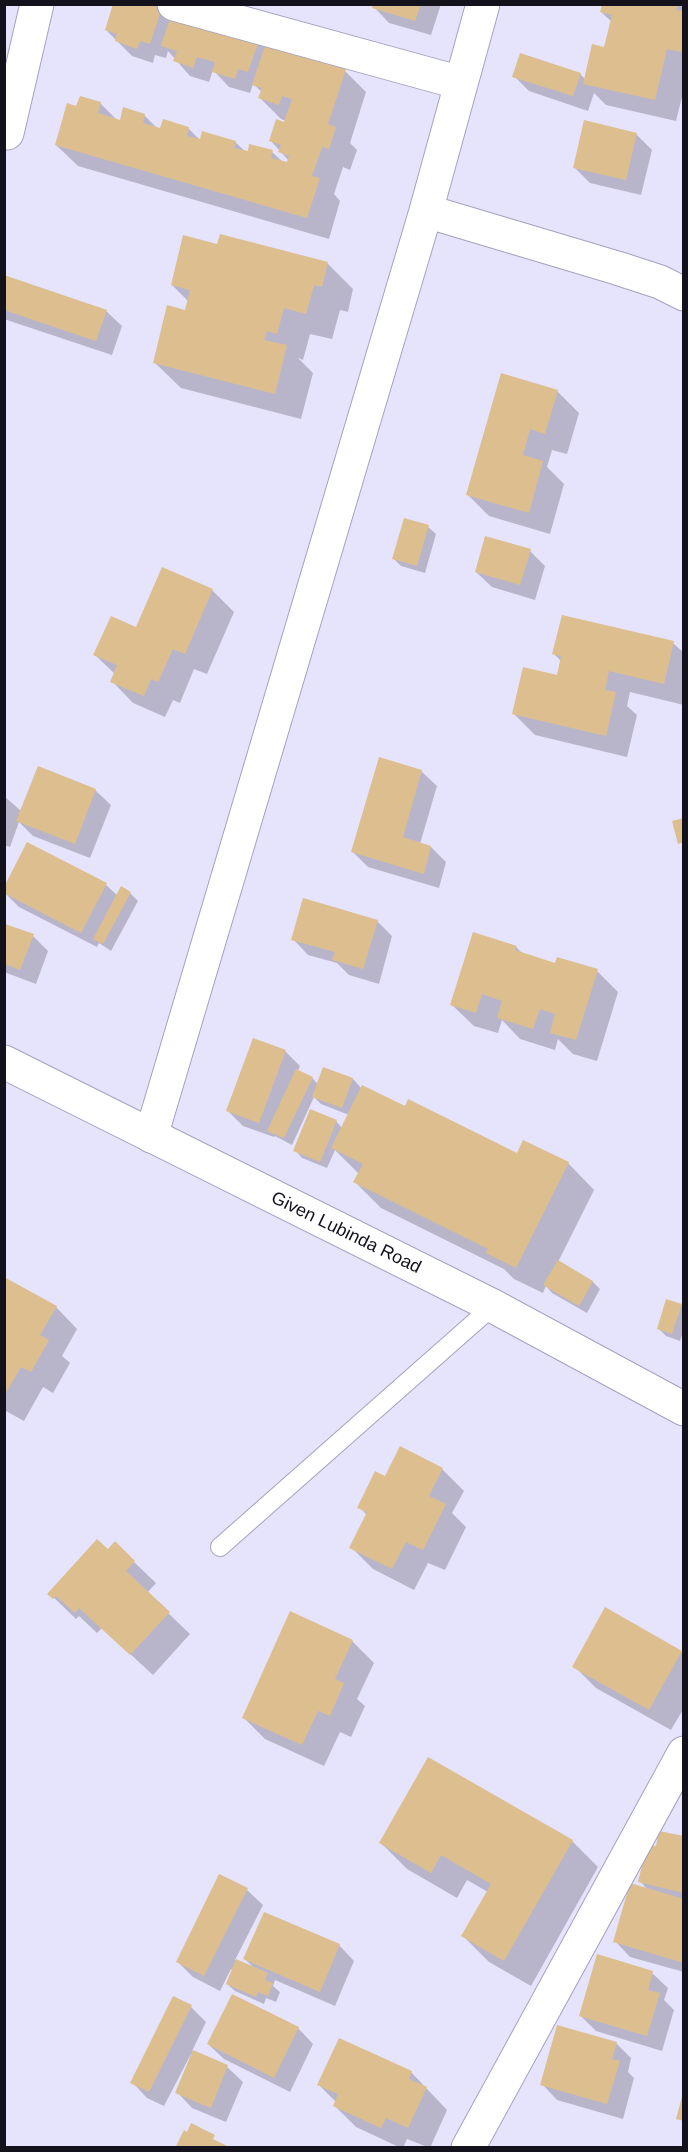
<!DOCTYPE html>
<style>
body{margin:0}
#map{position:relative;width:688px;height:2152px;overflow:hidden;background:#e6e3fd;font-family:Helvetica,sans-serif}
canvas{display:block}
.frame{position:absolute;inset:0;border:6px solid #13111c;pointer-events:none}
</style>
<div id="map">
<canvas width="688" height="2152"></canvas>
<div class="frame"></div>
</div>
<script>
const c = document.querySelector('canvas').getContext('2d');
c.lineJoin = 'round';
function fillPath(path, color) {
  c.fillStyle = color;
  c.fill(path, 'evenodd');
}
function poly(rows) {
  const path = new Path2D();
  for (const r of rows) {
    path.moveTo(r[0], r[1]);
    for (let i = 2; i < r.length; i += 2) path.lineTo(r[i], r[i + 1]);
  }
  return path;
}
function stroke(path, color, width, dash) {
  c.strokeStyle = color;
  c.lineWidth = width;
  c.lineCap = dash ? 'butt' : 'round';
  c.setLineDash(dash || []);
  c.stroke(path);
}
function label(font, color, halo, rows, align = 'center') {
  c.font = font + ' Helvetica,sans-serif';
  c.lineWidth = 4.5;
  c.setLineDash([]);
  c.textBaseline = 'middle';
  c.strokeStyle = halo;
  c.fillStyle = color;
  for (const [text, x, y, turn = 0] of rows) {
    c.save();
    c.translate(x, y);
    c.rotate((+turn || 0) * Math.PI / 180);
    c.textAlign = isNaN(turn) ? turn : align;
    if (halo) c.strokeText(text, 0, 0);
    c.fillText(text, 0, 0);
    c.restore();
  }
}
fillPath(poly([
 [114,4,174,12,345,71,366,92,350,143,357,150,350,170,343,167,334,194,340,201,329,239,78,166,56,145,77,108,100,103,118,121,144,115,158,129,188,128,201,141,235,142,246,152,272,152,284,163,288,164,289,161,270,140,286,121,281,119,260,98,262,92,253,84,250,93,229,87,213,70,209,82,190,76,168,51,166,58,155,55,153,63,132,56,106,30],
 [375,4,441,4,431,35,389,23,374,7],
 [603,4,684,4,684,89,676,121,606,105,594,93,588,111,529,91,514,76,580,74,586,80,605,49,612,22,601,12],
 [636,134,652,150,641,195,590,183,575,168],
 [219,246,327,263,353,289,348,312,340,310,332,339,310,334,303,360,298,358,313,373,301,419,181,388,154,362,186,311,188,301,172,285],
 [4,276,106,311,122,326,112,355,4,319],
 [557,391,579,413,567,454,552,450,547,467,564,484,550,534,489,516,468,495],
 [428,527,436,534,425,573,401,566,394,559],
 [530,551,545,566,535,600,492,587,476,572],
 [212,590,234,612,207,674,194,669,180,703,173,700,165,717,133,703,112,681,115,674,95,655,137,629],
 [673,643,684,653,684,705,630,692,627,706,637,715,627,757,535,735,514,714,558,677,561,661,554,654],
 [421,771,437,786,420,844,431,847,446,862,439,888,368,867,353,852],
 [95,790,111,805,90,858,33,836,19,822,10,847,4,845,4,796,21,811],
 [106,885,118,896,130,893,138,901,111,951,99,943,97,947,19,907,4,892],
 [377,921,392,936,379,984,349,975,337,963,308,955,293,939],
 [4,925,33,936,48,951,36,984,4,972],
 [516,947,524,955,556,965,597,971,618,992,597,1061,573,1054,558,1039,555,1050,520,1039,502,1020,498,1033,474,1026,452,1005],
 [285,1051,300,1066,298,1071,312,1078,318,1084,323,1069,353,1079,362,1089,518,1155,568,1163,594,1190,558,1262,593,1282,600,1289,587,1313,552,1293,546,1286,543,1293,514,1279,504,1269,381,1208,355,1182,359,1174,335,1150,327,1168,302,1158,295,1150,336,1121,342,1128,349,1115,321,1104,314,1097,292,1145,275,1136,274,1137,243,1126,228,1111],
 [4,1279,56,1307,77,1329,62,1356,70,1363,53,1393,43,1387,24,1421,4,1410],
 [681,1305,684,1308,684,1329,680,1341,666,1336,658,1328],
 [442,1469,464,1491,452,1513,466,1527,445,1570,428,1563,414,1590,373,1569,351,1547,367,1515,359,1507,386,1478],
 [108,1551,134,1562,156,1583,147,1593,190,1634,153,1675,102,1628,97,1633,79,1616,76,1619,49,1593],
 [352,1641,374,1663,357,1699,365,1706,351,1737,340,1732,324,1766,265,1739,244,1718],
 [681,1652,684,1654,684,1708,671,1730,596,1688,574,1666],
 [684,1838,684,1972,630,1957,615,1941,648,1890,640,1881,657,1848],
 [572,1841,598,1867,531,1986,489,1962,463,1936,488,1892,467,1880,457,1898,407,1869,381,1843],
 [220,1876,247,1890,263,1905,235,1960,255,1969,245,1959,339,1945,354,1961,335,2006,275,1980,273,1986,280,1992,276,2002,266,1998,264,2004,235,1991,227,1984,233,1970,231,1969,220,1991,193,1977,178,1962],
 [652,1973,668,1988,664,2000,674,2010,662,2051,596,2031,581,2016],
 [191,2007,206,2022,192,2051,227,2067,243,2082,226,2122,192,2108,177,2092,193,2055,191,2054,164,2106,147,2098,132,2082],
 [298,2028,313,2044,290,2092,224,2059,208,2044],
 [616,2043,631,2058,628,2072,634,2078,623,2119,557,2100,542,2084],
 [411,2072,447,2110,430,2148,407,2139,403,2148,401,2148,356,2127,334,2105,336,2102,319,2085]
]), '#0003');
fillPath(poly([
 [113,4,153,4,162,7,150,44,140,41,137,49,115,41,117,34,105,30],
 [373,4,421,4,415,21,372,8],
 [602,5,678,5,676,10,684,11,684,43,681,52,667,49,655,100,583,84,592,44,604,47,612,15,600,12],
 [173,10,260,38,248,72,238,69,235,79,212,72,215,62,197,57,193,68,173,61,177,51,161,46],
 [266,43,346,69,328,124,336,127,329,149,322,147,312,176,320,178,307,218,55,145,67,103,76,106,80,96,101,102,98,113,120,120,123,107,145,114,143,123,160,128,163,119,189,127,187,136,200,139,202,131,236,141,234,148,248,151,249,144,273,150,271,158,287,162,289,156,278,152,281,145,269,141,276,119,284,122,292,99,282,96,279,105,258,98,262,88,252,85],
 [520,53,581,73,573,96,512,77],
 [584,120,637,133,626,180,573,168],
 [220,234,328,262,322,287,314,285,306,314,284,308,277,334,267,331,264,340,287,345,275,394,153,363,167,305,185,310,190,290,171,285,183,235,217,244],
 [4,275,107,310,96,341,4,310],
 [501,373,558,390,545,434,530,429,523,455,543,461,529,513,466,495],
 [404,518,429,525,417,566,392,559],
 [485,536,531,549,520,585,475,572],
 [162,567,213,589,185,654,173,649,158,682,151,679,144,696,110,682,117,665,93,655,111,616,136,627],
 [562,615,674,641,664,684,609,671,605,690,616,692,606,736,512,714,523,667,557,675,561,656,552,654],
 [379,757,422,770,403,837,431,846,424,874,351,852],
 [38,766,96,789,75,844,16,821],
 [684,818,684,842,678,844,672,821],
 [27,842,107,883,81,933,4,893,4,887],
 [121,886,131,892,103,944,93,939],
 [303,898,378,920,363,969,332,960,335,952,291,940],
 [5,924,34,934,20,970,5,964],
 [473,932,517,946,515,950,555,963,557,957,598,969,576,1040,550,1033,555,1014,540,1009,533,1029,497,1018,502,1001,482,994,476,1013,450,1005],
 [253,1038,286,1050,259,1123,226,1111],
 [323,1067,353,1078,342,1108,312,1097],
 [296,1069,313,1077,284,1138,267,1131],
 [362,1085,405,1106,408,1099,517,1153,523,1140,569,1162,516,1268,486,1253,488,1249,353,1182,363,1164,331,1148],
 [310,1109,337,1120,320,1162,293,1151],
 [558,1260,593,1281,579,1306,543,1285],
 [4,1277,57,1306,40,1335,49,1340,31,1372,21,1367,4,1396],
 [666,1299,682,1304,672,1334,657,1329],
 [400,1446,443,1468,429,1496,446,1504,423,1550,406,1542,392,1569,349,1548,367,1512,357,1508,375,1471,385,1476],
 [97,1539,108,1549,115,1541,135,1561,126,1571,170,1612,130,1655,79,1608,75,1613,56,1596,53,1599,47,1594],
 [605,1607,682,1651,649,1710,572,1667],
 [290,1611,353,1640,335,1679,344,1683,330,1716,318,1711,302,1745,242,1718],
 [428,1757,573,1840,504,1961,461,1936,491,1884,441,1855,431,1873,379,1843],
 [659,1831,684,1836,684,1893,638,1882,647,1845,656,1846],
 [219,1874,248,1888,204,1976,176,1962],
 [630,1883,684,1899,684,1953,681,1962,613,1942],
 [264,1912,340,1944,320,1992,243,1959],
 [597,1954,653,1971,648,1990,660,1993,647,2036,579,2016],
 [236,1959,268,1973,265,1980,273,1983,268,1996,258,1992,256,1997,226,1984],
 [232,1994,299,2027,274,2078,207,2044],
 [173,1996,192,2005,149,2092,130,2083],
 [557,2025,617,2042,612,2059,620,2061,607,2104,540,2085],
 [339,2038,412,2071,409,2079,427,2087,408,2128,386,2118,381,2128,333,2106,338,2094,317,2085],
 [193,2050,228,2065,211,2108,175,2093],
 [683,2093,684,2093,684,2121,676,2119],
 [191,2123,215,2135,213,2139,231,2148,175,2148,184,2130,187,2132]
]), '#ddbe8e');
const service = poly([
 [220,1547,493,1306]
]);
const minor = poly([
 [174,4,461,83],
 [7,133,37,4],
 [426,211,617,268,660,282,684,294],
 [151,1136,426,211,483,4],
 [468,2148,684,1753]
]);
const tertiary = poly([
 [4,1062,493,1306,684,1409]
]);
stroke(service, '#a5a2c0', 20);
stroke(minor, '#a5a2c0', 35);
stroke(tertiary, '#a5a2c0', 35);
stroke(service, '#fff', 18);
stroke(minor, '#fff', 33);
stroke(tertiary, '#fff', 33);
label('18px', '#13111c', '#fff', [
 ["Given Lubinda Road",346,1233,26]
]);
</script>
